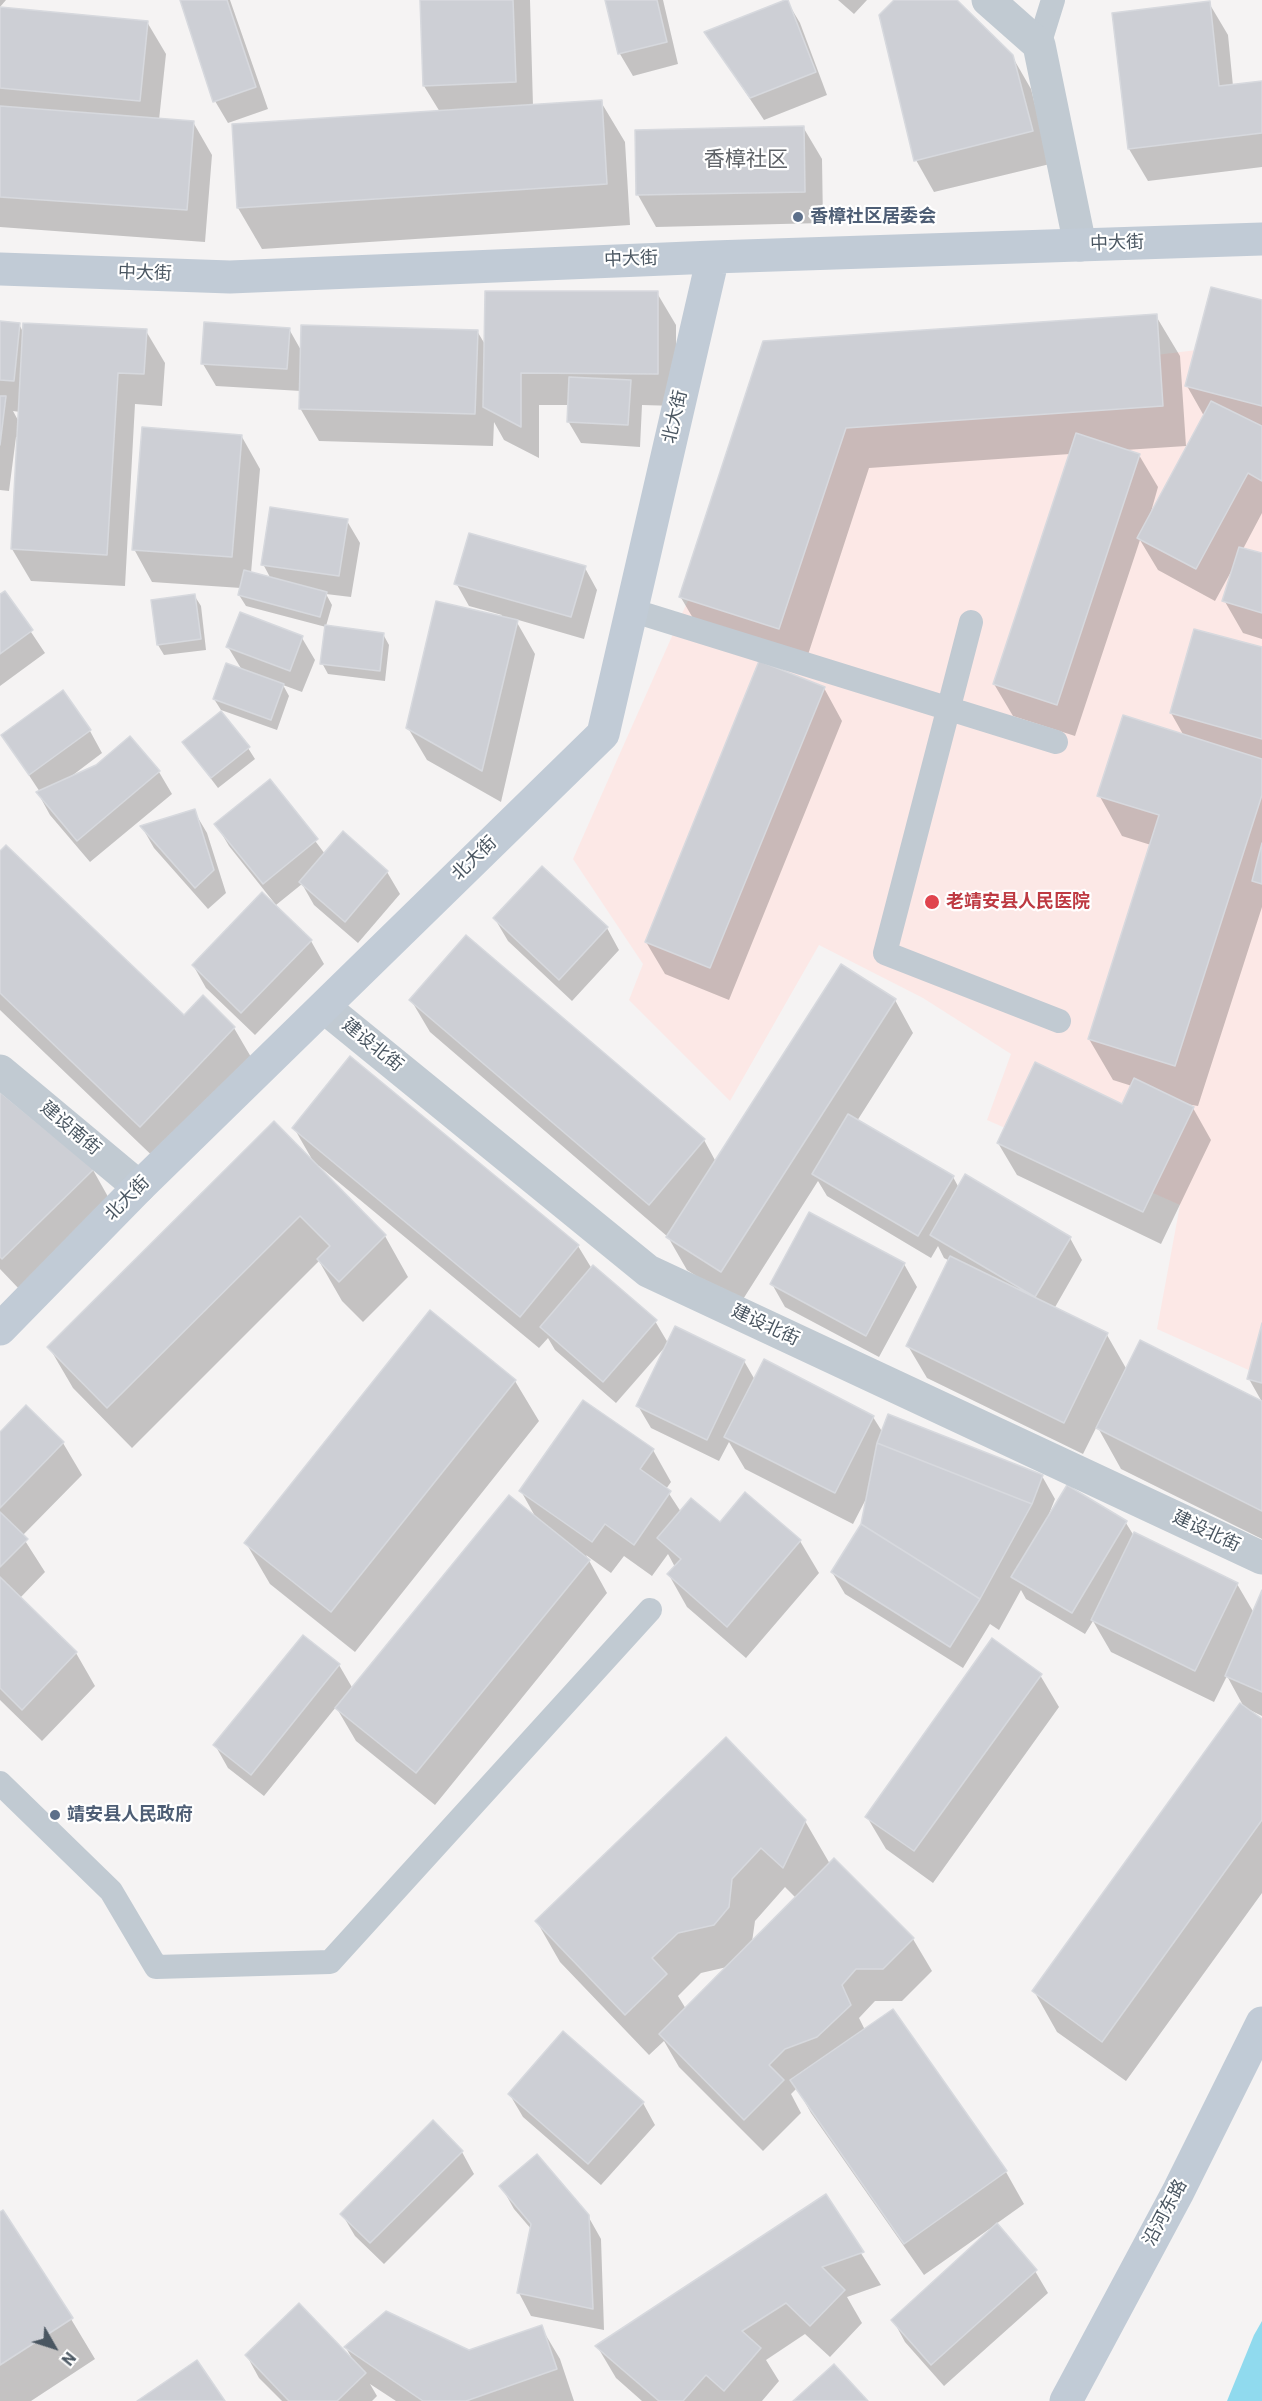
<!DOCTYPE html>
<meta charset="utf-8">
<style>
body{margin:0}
#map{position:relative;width:1262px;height:2401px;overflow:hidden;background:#f5f3f3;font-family:Roboto,sans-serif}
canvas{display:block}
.north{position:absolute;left:24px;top:2317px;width:60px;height:60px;-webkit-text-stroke:4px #fff;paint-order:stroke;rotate:129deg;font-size:16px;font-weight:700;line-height:24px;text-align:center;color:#4a5661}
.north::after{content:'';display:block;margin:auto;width:21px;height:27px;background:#4a5661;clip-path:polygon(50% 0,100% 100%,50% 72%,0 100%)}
</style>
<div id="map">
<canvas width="1262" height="2401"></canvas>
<div class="north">N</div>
</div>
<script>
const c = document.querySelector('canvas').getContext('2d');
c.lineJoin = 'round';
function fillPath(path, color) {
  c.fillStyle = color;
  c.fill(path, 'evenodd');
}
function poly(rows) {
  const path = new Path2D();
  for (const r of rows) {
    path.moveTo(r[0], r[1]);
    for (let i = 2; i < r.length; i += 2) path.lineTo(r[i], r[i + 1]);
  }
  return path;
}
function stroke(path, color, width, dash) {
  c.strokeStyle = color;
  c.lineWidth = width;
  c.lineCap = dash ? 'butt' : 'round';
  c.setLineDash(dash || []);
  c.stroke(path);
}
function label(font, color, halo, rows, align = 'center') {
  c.font = font + ' Roboto,"Noto Sans SC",sans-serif';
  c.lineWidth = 4.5;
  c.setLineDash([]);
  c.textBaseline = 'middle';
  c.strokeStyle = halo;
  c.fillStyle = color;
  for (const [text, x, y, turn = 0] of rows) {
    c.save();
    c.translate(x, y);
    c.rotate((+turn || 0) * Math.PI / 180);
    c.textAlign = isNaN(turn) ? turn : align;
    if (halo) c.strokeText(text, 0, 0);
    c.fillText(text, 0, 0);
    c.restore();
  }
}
fillPath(poly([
 [1256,343,1262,344,1262,1376,1157,1329,1180,1205,987,1120,1011,1054,923,998,819,945,730,1101,629,1000,643,964,573,859,777,400]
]), '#fce8e6');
fillPath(poly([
 [1262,2321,1262,2401,1227,2401,1254,2335]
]), '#90daee');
fillPath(poly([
 [0,0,6,0,0,7],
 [181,0,230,0,268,109,228,123,215,101],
 [421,0,530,0,533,106,601,102,625,142,630,225,262,249,238,208,440,112,424,86],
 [607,0,663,0,678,64,633,76,620,54],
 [838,0,867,0,854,14],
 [896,0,955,0,1012,56,1031,89,1050,164,934,192,916,160],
 [787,1,800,23,827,95,764,120,706,33],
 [1209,3,1228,35,1233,86,1262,82,1262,167,1148,181,1129,149],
 [0,8,147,22,166,54,159,120,193,122,212,155,205,242,0,227],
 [803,127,822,159,823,223,656,227,638,195,637,131],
 [657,293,676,325,676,406,642,405,640,447,581,443,568,421,569,405,539,405,539,458,504,440,494,422,493,446,319,441,300,408,301,391,216,386,203,364,289,329,302,352,477,331,486,346],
 [1262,302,1262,513,1243,549,1262,555,1262,639,1243,633,1224,600,1233,568,1215,601,1158,570,1140,540,1075,736,1013,716,994,684,1070,454,869,468,803,670,704,637,680,596,764,343,1156,316,1180,356,1186,446,1125,450,1139,455,1158,487,1149,519,1204,416,1187,386],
 [0,322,19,324,24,334,146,331,165,363,162,406,135,404,125,586,31,581,12,549,19,437,16,437,9,491,0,490],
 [13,411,20,412,19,422],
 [242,437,260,469,251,573,271,579,263,564,347,521,360,543,351,597,326,594,332,605,326,626,383,634,389,645,385,681,328,674,322,663,326,627,246,606,239,595,241,588,152,582,134,549],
 [585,568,597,590,584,639,515,619,535,654,501,802,427,760,408,728,502,615,469,606,456,583],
 [5,593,45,653,0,686,0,596],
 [194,595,201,606,206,650,164,655,158,645],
 [302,638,315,660,302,692,283,685,289,696,277,730,221,710,214,699,242,670,228,647],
 [1262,649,1262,907,1198,1106,1186,1104,1193,1108,1211,1140,1161,1244,1017,1175,998,1143,1122,1106,1132,1086,1113,1080,1089,1039,1151,845,1122,836,1099,795,1184,736,1171,713],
 [824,688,842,721,729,1000,665,974,646,942],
 [90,731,102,753,69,778,97,766,130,738,159,772,172,794,90,862,50,815,38,793,40,792,3,736],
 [184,743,248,748,255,759,218,788],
 [270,781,325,854,387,872,400,894,358,943,314,905,302,884,276,905,229,846,216,824],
 [194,811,207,833,226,893,208,909,154,848,142,827],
 [0,853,184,1017,234,1028,258,1069,164,1167,0,1010],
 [262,894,311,941,324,964,255,1035,206,988,193,965],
 [495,919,607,928,619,950,572,1001,508,941],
 [466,937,704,1140,716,1162,895,1000,913,1033,857,1121,953,1177,959,1188,1070,1238,1082,1260,1054,1309,1107,1335,1127,1370,1262,1402,1262,1539,1121,1469,1097,1426,1083,1454,927,1378,908,1346,950,1261,944,1258,938,1246,931,1258,827,1196,818,1181,740,1304,687,1270,668,1237,430,1032,411,1000],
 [0,1094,93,1170,111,1202,21,1291,0,1269],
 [294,1128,578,1246,592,1269,655,1321,668,1343,744,1361,755,1380,873,1417,883,1433,1042,1476,1055,1499,1049,1514,1067,1487,1126,1523,1134,1536,1237,1584,1254,1613,1262,1594,1262,1716,1250,1710,1262,1721,1262,1893,1126,2081,1057,2032,1034,1991,1245,1709,1227,1676,1214,1702,1111,1652,1093,1621,1085,1634,1026,1599,1021,1590,999,1630,990,1624,963,1668,845,1594,832,1572,863,1525,867,1497,853,1524,745,1469,729,1442,719,1461,651,1428,638,1406,665,1347,616,1403,555,1350,548,1338,539,1348,319,1166,318,1168,385,1236,408,1277,363,1322,342,1301,319,1261,132,1448,73,1388,49,1347,313,1161],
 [904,1264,917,1287,879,1357,785,1307,772,1284],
 [1262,1329,1262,1402,1249,1379],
 [515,1381,539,1421,355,1652,270,1584,246,1543],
 [0,1434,63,1443,82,1475,22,1536,45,1572,20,1598,76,1653,95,1686,42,1741,0,1700],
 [653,1450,671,1482,666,1489,681,1512,720,1525,800,1541,819,1573,746,1658,687,1607,669,1575,675,1567,668,1554,652,1576,624,1556,611,1573,586,1555,607,1593,435,1805,356,1741,336,1707,264,1796,228,1768,215,1745,303,1637,339,1665,353,1689,536,1518,521,1491],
 [1040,1675,1059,1707,933,1883,886,1849,867,1817],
 [805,1821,830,1864,834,1860,913,1939,932,1971,902,2001,875,2001,859,2018,865,2030,892,2011,1006,2172,1024,2204,996,2224,1035,2271,1048,2293,944,2386,905,2342,893,2320,995,2225,924,2275,811,2113,797,2088,791,2094,801,2113,763,2151,679,2067,664,2041,649,2055,560,1962,537,1922],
 [785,1887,796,1898,752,1942,755,1921],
 [727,1967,686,2009,678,1996,701,1973],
 [510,2095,643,2103,655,2125,601,2185,523,2117],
 [462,2152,474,2174,384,2264,355,2236,342,2214],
 [501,2186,588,2216,601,2239,604,2330,531,2316,519,2293,532,2230,514,2209],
 [825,2196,881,2285,847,2297,862,2323,830,2357,805,2334,766,2360,779,2381,762,2401,642,2401,616,2378,597,2346],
 [0,2214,71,2319,95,2359,31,2401,0,2401],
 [541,2327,560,2359,574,2401,396,2401,370,2384,377,2396,372,2401,282,2401,259,2378,247,2356,353,2360,346,2348,469,2351]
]), '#0003');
const building = poly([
 [180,0,227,0,256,87,213,102,180,0],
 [420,0,513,0,516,82,423,86,420,0],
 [605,0,657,0,667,42,618,54,605,0],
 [785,0,788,0,816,72,750,98,704,32,785,0],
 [894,0,957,0,1013,55,1033,131,914,161,879,15,894,0],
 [1210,1,1219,86,1262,81,1262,133,1128,149,1112,13,1210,1],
 [0,7,148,21,140,101,0,88,0,7],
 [602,100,607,184,237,208,232,124,602,100],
 [0,106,194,121,187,210,0,197,0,106],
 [804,126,805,192,636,195,635,130,804,126],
 [1211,287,1262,300,1262,406,1185,386,1211,287],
 [485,291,658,291,658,374,521,373,521,427,483,407,485,291],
 [1157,314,1163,406,846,428,779,629,679,597,763,341,1157,314],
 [0,321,20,323,14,381,0,380,0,321],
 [204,322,290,328,287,369,201,364,204,322],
 [23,323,147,329,144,374,118,373,107,555,11,549,23,323],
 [301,325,478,330,475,414,299,409,301,325],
 [569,377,631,380,628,425,567,422,569,377],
 [0,396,6,396,0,445,0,396],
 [1211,401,1262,426,1262,481,1248,473,1196,569,1137,538,1211,401],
 [142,427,242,435,232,557,132,550,142,427],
 [1076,433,1140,454,1057,705,993,684,1076,433],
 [270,507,348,519,339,576,261,565,270,507],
 [469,533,586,566,571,617,454,584,469,533],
 [1239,547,1262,553,1262,613,1222,601,1239,547],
 [244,570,327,592,320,617,238,595,244,570],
 [5,591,33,630,0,654,0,594,5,591],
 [195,594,201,639,157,645,151,600,195,594],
 [436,601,518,620,482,771,406,728,436,601],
 [240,612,303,636,290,671,226,647,240,612],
 [325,625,384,633,380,671,320,664,325,625],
 [1194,629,1262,647,1262,739,1170,713,1194,629],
 [759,661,825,687,710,968,645,942,759,661],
 [226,663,284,684,271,720,213,699,226,663],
 [63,690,91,730,29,775,1,735,63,690],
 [221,711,250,747,211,778,182,742,221,711],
 [1123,715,1262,759,1262,795,1175,1066,1088,1039,1159,815,1097,796,1123,715],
 [130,736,160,771,77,841,36,792,96,765,130,736],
 [270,779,318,839,263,884,214,824,270,779],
 [195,809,214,870,195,888,140,826,195,809],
 [343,831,388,871,345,922,299,882,343,831],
 [1262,843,1262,884,1252,881,1262,843],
 [6,845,184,1015,203,995,235,1027,140,1127,0,993,0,851,6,845],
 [542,866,608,927,559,980,493,918,542,866],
 [262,892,312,940,241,1013,192,965,262,892],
 [466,935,705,1139,649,1205,409,1000,466,935],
 [841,964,896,999,721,1272,666,1237,841,964],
 [350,1056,579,1245,520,1317,292,1128,350,1056],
 [1035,1062,1122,1104,1134,1078,1194,1107,1143,1212,997,1143,1035,1062],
 [0,1092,94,1169,2,1259,0,1257,0,1092],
 [848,1114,954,1176,918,1236,812,1174,848,1114],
 [274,1121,386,1235,339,1282,317,1259,330,1246,300,1216,107,1408,47,1347,274,1121],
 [965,1174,1071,1237,1035,1297,930,1235,965,1174],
 [809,1212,905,1263,866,1336,770,1284,809,1212],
 [950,1256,1108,1333,1064,1423,906,1346,950,1256],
 [593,1265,657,1320,603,1382,540,1327,593,1265],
 [430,1310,516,1380,331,1612,244,1543,430,1310],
 [1262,1323,1262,1383,1247,1379,1262,1323],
 [675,1326,745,1360,707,1440,636,1406,675,1326],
 [1140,1340,1262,1401,1262,1511,1096,1428,1140,1340],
 [764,1359,874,1416,835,1493,724,1437,764,1359],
 [583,1400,654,1449,640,1469,671,1491,634,1545,605,1524,592,1542,519,1491,583,1400],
 [26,1405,64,1442,0,1508,0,1432,26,1405],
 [888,1414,1043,1475,1032,1504,877,1443,888,1414],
 [877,1443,1032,1504,980,1599,861,1524,877,1443],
 [1067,1485,1127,1521,1072,1613,1011,1577,1067,1485],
 [745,1492,801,1540,727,1627,667,1574,681,1559,657,1538,691,1498,720,1522,745,1492],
 [509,1495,590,1560,416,1773,335,1708,509,1495],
 [0,1512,28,1539,0,1567,0,1512],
 [861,1524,980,1599,950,1647,831,1572,861,1524],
 [1134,1532,1238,1583,1195,1671,1091,1620,1134,1532],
 [0,1577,77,1652,22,1710,0,1688,0,1577],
 [1262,1590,1262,1692,1225,1676,1262,1590],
 [303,1635,340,1664,251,1775,213,1745,303,1635],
 [992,1638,1042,1674,914,1851,865,1817,992,1638],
 [1240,1703,1262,1719,1262,1820,1102,2042,1032,1991,1240,1703],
 [726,1737,806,1820,783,1868,761,1848,732,1879,729,1907,714,1925,678,1933,652,1958,667,1974,625,2015,535,1921,726,1737],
 [834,1858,914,1938,883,1969,856,1969,842,1985,851,2005,817,2037,785,2049,769,2065,784,2080,744,2120,659,2034,834,1858],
 [893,2009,1007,2171,904,2244,790,2080,893,2009],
 [563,2031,644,2102,588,2164,508,2094,563,2031],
 [433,2120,463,2151,370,2243,340,2214,433,2120],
 [537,2154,589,2215,593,2309,517,2293,531,2224,499,2186,537,2154],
 [826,2194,864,2252,822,2267,845,2290,810,2326,786,2303,742,2331,761,2348,724,2391,706,2375,683,2401,659,2401,595,2346,826,2194],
 [3,2210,73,2318,0,2365,0,2212,3,2210],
 [997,2223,1037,2270,931,2365,891,2320,997,2223],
 [299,2303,366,2373,337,2401,289,2401,245,2355,299,2303],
 [386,2311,469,2350,542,2325,557,2369,466,2401,423,2401,344,2347,386,2311],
 [197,2360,225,2401,137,2401,197,2360],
 [834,2364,868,2401,793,2401,834,2364]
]);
fillPath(building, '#cdcfd5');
stroke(building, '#d7d9de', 1.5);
stroke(poly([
 [1039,45,1053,0],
 [631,610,1056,742],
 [971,622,885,953,1059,1021],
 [0,1783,111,1891,156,1967,330,1962,650,1610]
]), '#c1cad2', 24);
stroke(poly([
 [988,0,1039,45,1080,245],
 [324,1007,648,1271,1262,1558],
 [0,1071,139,1187]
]), '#c1cad2', 33);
stroke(poly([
 [0,269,230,277,713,257,1262,239],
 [0,1329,139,1187,603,734,713,257],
 [1066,2401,1178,2192,1262,2023]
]), '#c1cbd6', 33);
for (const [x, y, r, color] of [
 [798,217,6,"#5c6f8a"],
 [932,902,8,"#e0444e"],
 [55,1815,6,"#5c6f8a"]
]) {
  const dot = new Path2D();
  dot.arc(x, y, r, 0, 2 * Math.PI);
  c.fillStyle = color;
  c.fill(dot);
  stroke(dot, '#fff', 2);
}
label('bold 18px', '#4e5e75', '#fff', [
 ["香樟社区居委会",810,217],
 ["靖安县人民政府",67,1815]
], 'left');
label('18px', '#4a5661', '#fff', [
 ["中大街",1117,244,-2],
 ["中大街",631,260,-2],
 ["中大街",145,274,2],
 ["北大街",676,417,-77],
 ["北大街",475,859,-44],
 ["建设北街",372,1046,39],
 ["建设南街",70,1129,40],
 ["北大街",128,1199,-45],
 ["建设北街",765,1326,25],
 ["建设北街",1206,1532,25],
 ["沿河东路",1166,2213,-62]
]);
label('bold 18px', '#be3a42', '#fff', [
 ["老靖安县人民医院",946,902]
], 'left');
label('21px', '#5f6368', '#fff', [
 ["香樟社区",746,161]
]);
</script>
